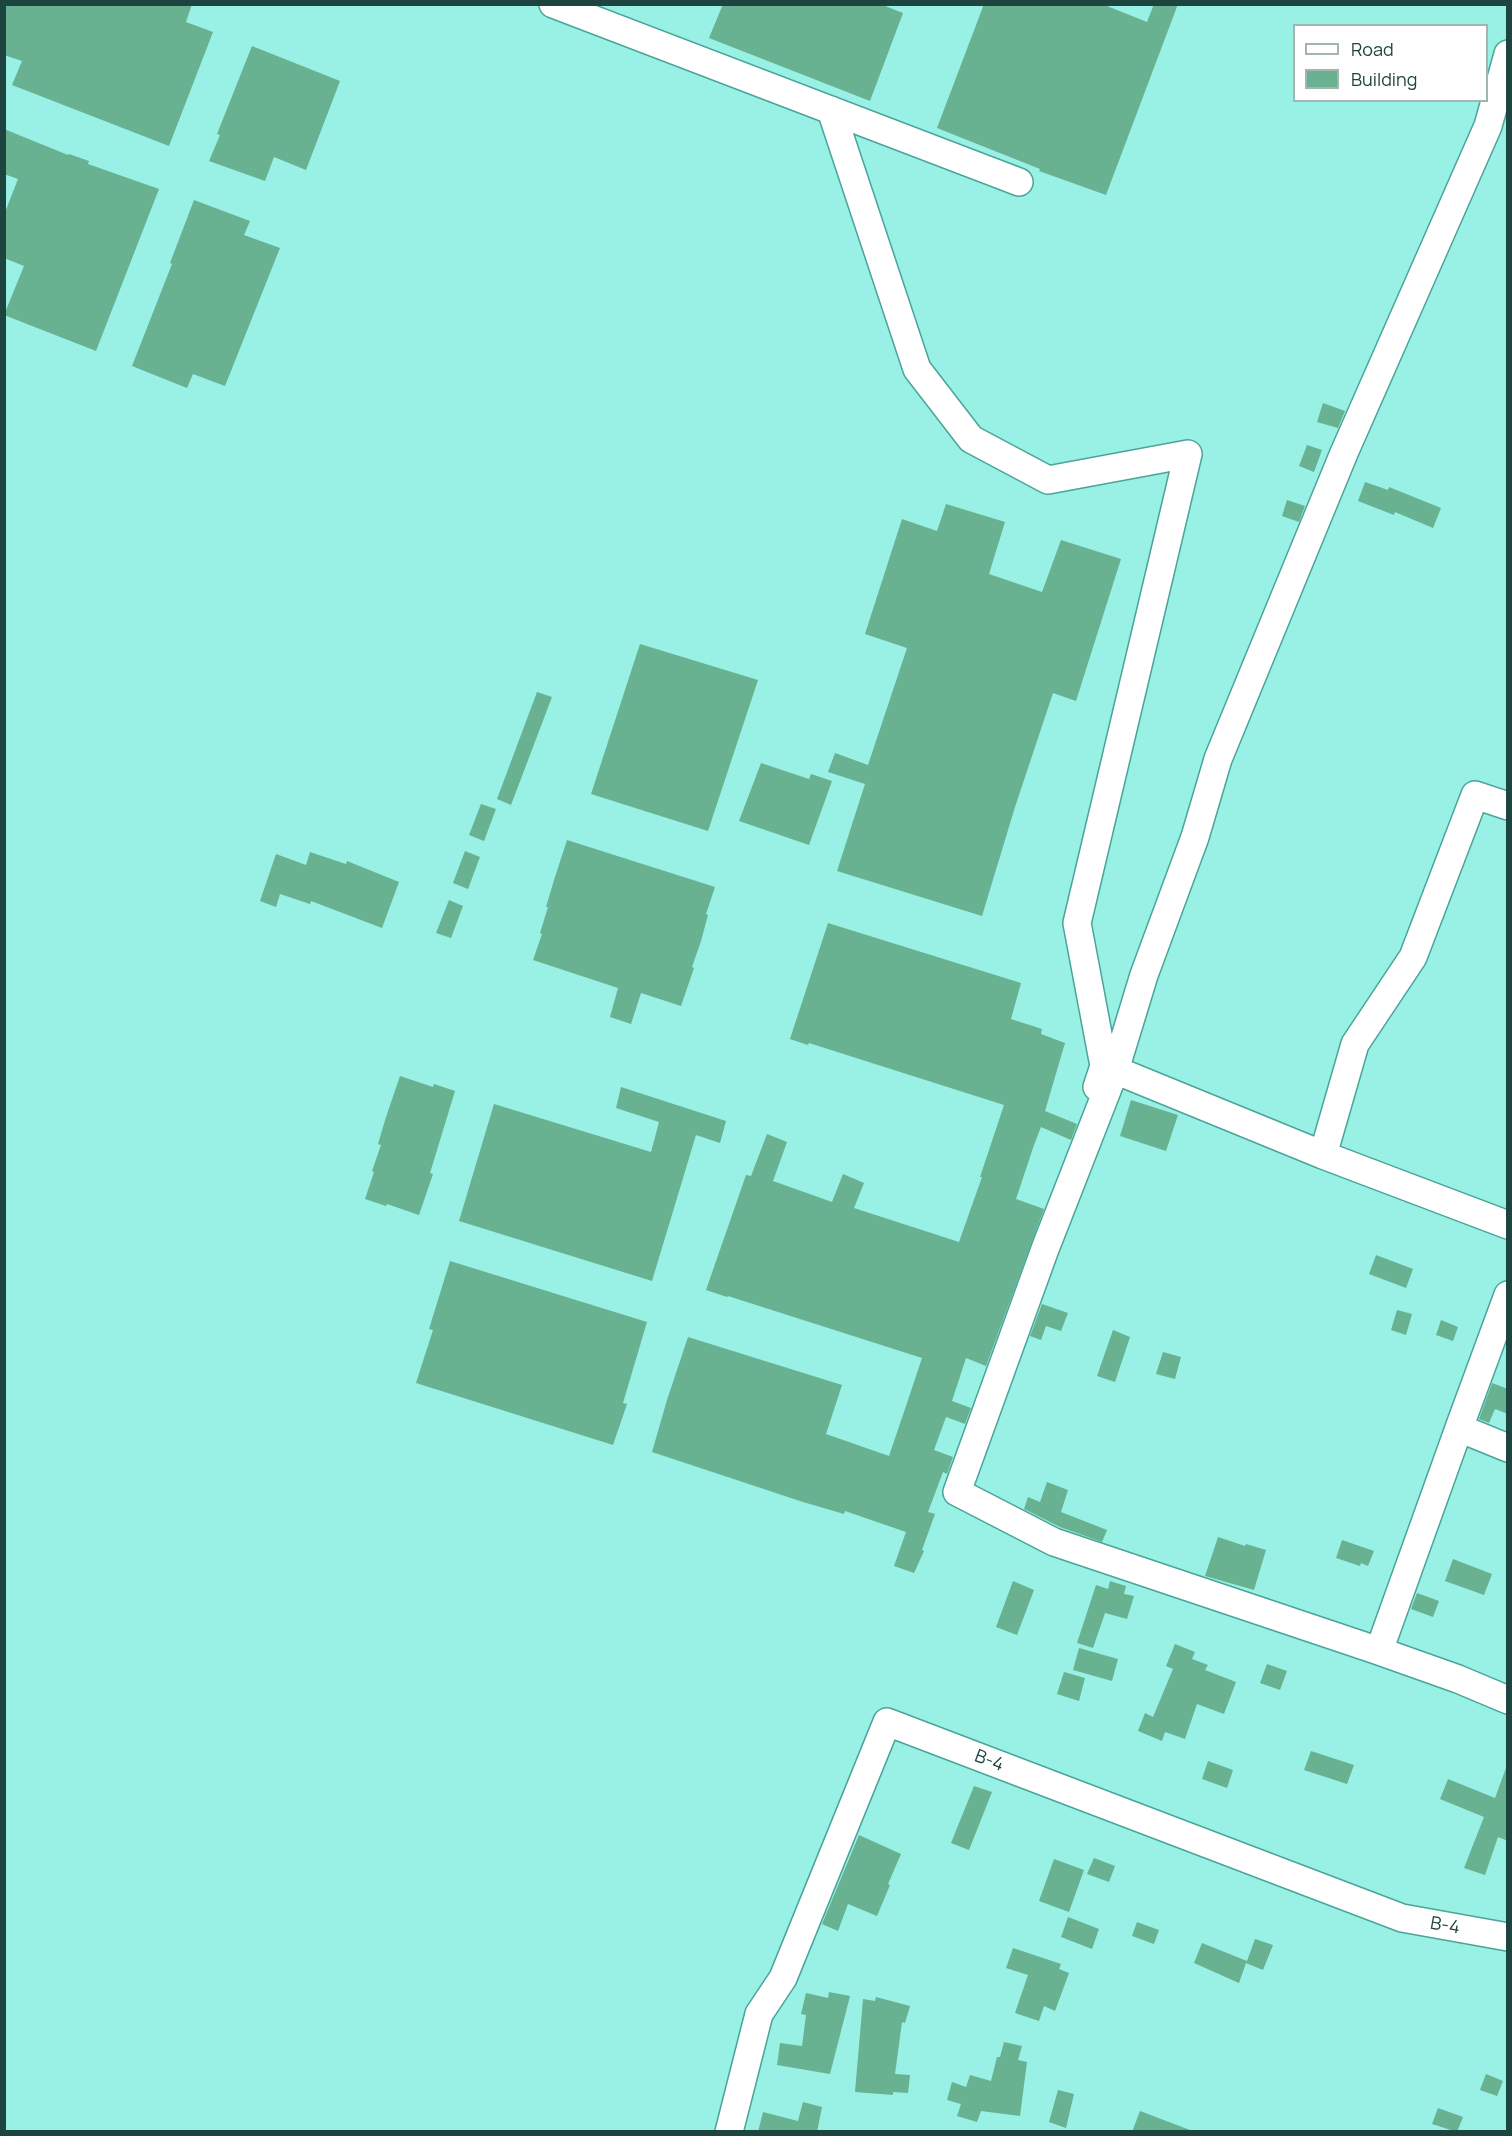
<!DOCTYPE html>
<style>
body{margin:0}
#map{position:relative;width:1512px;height:2136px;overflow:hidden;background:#98f1e4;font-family:Manrope,sans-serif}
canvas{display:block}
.frame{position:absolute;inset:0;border:6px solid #1e443f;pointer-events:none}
.legend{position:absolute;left:1293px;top:24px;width:195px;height:78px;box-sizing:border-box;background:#fefefe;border:2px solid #a4b4b2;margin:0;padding:8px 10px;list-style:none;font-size:18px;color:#1e443f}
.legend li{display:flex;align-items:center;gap:12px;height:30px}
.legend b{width:30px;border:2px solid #a4b4b2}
</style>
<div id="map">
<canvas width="1512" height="2136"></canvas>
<div class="frame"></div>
<ul class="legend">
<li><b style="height:8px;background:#fff"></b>Road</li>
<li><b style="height:16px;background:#68b191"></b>Building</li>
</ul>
</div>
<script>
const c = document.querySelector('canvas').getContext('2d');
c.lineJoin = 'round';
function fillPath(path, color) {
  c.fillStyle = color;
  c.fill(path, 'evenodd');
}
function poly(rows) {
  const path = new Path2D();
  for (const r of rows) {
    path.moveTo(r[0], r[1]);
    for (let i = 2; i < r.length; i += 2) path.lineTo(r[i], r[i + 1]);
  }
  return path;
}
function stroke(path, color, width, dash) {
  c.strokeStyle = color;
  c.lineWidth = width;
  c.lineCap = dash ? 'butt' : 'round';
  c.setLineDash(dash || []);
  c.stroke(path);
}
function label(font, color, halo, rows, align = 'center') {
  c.font = font + ' Manrope,sans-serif';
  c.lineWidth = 5;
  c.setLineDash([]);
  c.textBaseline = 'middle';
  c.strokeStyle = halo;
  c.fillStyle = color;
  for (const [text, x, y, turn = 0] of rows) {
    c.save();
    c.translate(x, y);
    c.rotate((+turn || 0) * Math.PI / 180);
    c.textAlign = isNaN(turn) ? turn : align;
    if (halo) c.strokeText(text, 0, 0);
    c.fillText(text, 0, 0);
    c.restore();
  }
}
fillPath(poly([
 [4,4,192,4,186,22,213,32,169,146,12,85,22,61,4,55],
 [723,4,880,4,903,13,870,101,709,38],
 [984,4,1102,4,1147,22,1154,4,1178,4,1106,195,1039,171,1040,169,937,128],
 [252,46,340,81,306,170,274,157,265,181,209,161,220,135,217,134],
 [4,129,68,155,69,154,89,161,88,164,159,189,96,351,4,315,24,266,4,258,4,215,18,179,4,174],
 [194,200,250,221,244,235,280,248,225,386,193,374,187,388,132,366,172,264,170,263],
 [1323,403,1345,411,1338,428,1317,422],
 [1307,445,1322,450,1314,472,1299,466],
 [1365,482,1388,490,1389,487,1441,508,1433,528,1395,512,1394,515,1358,501],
 [1287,500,1305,506,1299,522,1282,516],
 [946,504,1005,522,989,574,1042,592,1061,540,1121,559,1076,701,1053,693,1015,807,982,916,837,871,865,784,828,772,835,753,868,765,907,648,865,634,902,519,937,531],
 [640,644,758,680,708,831,591,794],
 [537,692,552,697,511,805,497,799],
 [761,763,809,779,811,774,832,781,809,845,739,821],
 [481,804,496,809,484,841,469,835],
 [567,840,715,887,706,914,708,915,701,941,692,967,694,968,681,1006,641,993,631,1024,610,1017,618,988,533,960,542,934,540,933,548,907,546,907,554,880],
 [465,851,480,857,468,889,453,883],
 [310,852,346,864,347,861,399,882,382,928,311,901,310,904,280,894,276,907,260,901,276,854,306,865],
 [449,900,463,906,451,938,436,933],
 [828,923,1021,983,1011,1019,1042,1029,1041,1034,1065,1043,1045,1111,1077,1124,1071,1140,1041,1127,1034,1145,1016,1199,1044,1209,986,1366,966,1358,952,1401,971,1408,965,1424,946,1417,934,1450,953,1457,947,1474,943,1472,928,1512,935,1514,922,1550,924,1551,914,1573,894,1566,906,1532,845,1511,844,1514,803,1502,652,1452,667,1400,688,1337,842,1385,826,1434,889,1456,906,1406,922,1358,728,1296,727,1297,706,1290,746,1175,751,1176,767,1134,787,1142,773,1181,832,1202,843,1174,864,1183,854,1208,959,1242,982,1177,980,1177,1004,1105,809,1043,808,1045,790,1039],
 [400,1076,433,1087,434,1084,455,1091,430,1173,433,1174,419,1215,387,1204,386,1206,365,1199,374,1172,372,1171,381,1145,378,1144,386,1117],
 [621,1087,726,1121,720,1143,696,1135,652,1281,459,1221,494,1104,651,1152,659,1122,616,1108],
 [1131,1100,1178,1115,1166,1151,1120,1136],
 [1376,1255,1413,1269,1406,1288,1369,1274],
 [450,1261,647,1322,623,1403,627,1404,613,1445,416,1383,433,1330,429,1329],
 [1042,1304,1068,1313,1061,1331,1046,1326,1041,1340,1030,1336],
 [1397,1310,1412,1314,1406,1335,1391,1330],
 [1441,1320,1458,1327,1453,1341,1436,1335],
 [1113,1330,1130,1337,1115,1382,1097,1376],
 [1163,1352,1181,1357,1175,1379,1156,1374],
 [1492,1383,1508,1389,1508,1414,1495,1409,1489,1423,1479,1419],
 [1047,1482,1068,1490,1061,1512,1107,1530,1102,1542,1060,1527,1024,1509,1028,1497,1040,1502],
 [1218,1537,1245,1546,1246,1544,1266,1550,1254,1590,1205,1576],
 [1342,1540,1374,1551,1368,1566,1361,1563,1360,1566,1336,1558],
 [1453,1559,1492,1574,1484,1595,1445,1581],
 [1013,1581,1034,1590,1017,1635,996,1627],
 [1110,1581,1126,1586,1124,1594,1134,1596,1127,1619,1105,1613,1093,1648,1077,1643,1096,1585,1108,1589],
 [1417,1593,1439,1601,1433,1617,1411,1609],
 [1175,1644,1195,1652,1192,1659,1208,1665,1205,1670,1236,1682,1224,1714,1197,1704,1185,1739,1165,1732,1162,1741,1138,1731,1145,1713,1153,1717,1173,1669,1166,1666],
 [1079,1648,1118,1659,1112,1681,1073,1670],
 [1267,1664,1287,1671,1280,1690,1260,1683],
 [1064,1672,1085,1678,1079,1701,1057,1694],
 [1311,1751,1354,1765,1347,1784,1304,1770],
 [1208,1761,1233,1770,1227,1788,1202,1779],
 [1506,1768,1508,1841,1498,1837,1485,1875,1464,1868,1484,1817,1440,1799,1448,1779,1495,1798],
 [974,1786,992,1792,969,1850,951,1843],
 [859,1835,901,1854,888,1884,890,1885,877,1916,848,1904,838,1931,822,1924],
 [1094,1858,1115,1866,1109,1882,1087,1874],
 [1054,1859,1084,1870,1069,1912,1039,1901],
 [1068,1917,1099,1929,1092,1949,1061,1937],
 [1137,1922,1159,1930,1154,1944,1132,1936],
 [1255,1939,1273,1945,1263,1970,1246,1963,1239,1983,1194,1963,1202,1943,1247,1961],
 [1013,1948,1061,1964,1059,1969,1069,1973,1055,2011,1044,2006,1039,2021,1015,2013,1028,1975,1006,1968],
 [829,1992,850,1996,830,2074,777,2065,780,2043,802,2046,806,2015,801,2014,806,1993,828,1998],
 [876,1997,910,2006,905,2023,902,2022,895,2074,910,2075,908,2093,893,2092,893,2095,855,2092,863,1999,875,2001],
 [1004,2042,1022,2046,1018,2060,1027,2062,1020,2116,981,2111,977,2122,957,2116,961,2104,947,2100,952,2082,966,2087,970,2075,991,2081,997,2057,1000,2057],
 [1486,2074,1503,2081,1497,2096,1480,2090],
 [1058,2090,1074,2094,1066,2128,1049,2122],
 [803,2102,822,2107,817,2132,758,2132,763,2112,798,2121],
 [1438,2108,1463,2117,1457,2132,1432,2124],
 [1140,2111,1190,2130,1189,2132,1132,2132]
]), '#68b191');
const minor = poly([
 [553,4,1019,182],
 [831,110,917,369,971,439,1048,480,1188,454,1077,923,1104,1066,1097,1087],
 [1115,1070,1323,1155,1508,1225],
 [1323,1155,1355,1044,1413,957,1475,795,1508,806],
 [1459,1428,1508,1295],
 [1508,1448,1459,1428,1379,1651,1458,1679,1508,1700],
 [1379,1651,1054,1542,957,1492,1045,1249,1115,1070,1144,975,1195,837,1218,759,1344,453,1488,126,1508,54],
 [729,2132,759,2014,783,1978,887,1722,1402,1918,1508,1937]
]);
stroke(minor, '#4aa499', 30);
stroke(minor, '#fff', 27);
label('18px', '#1e443f', '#fefefe', [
 ["B-4",989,1761,21],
 ["B-4",1445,1926,10]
]);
</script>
